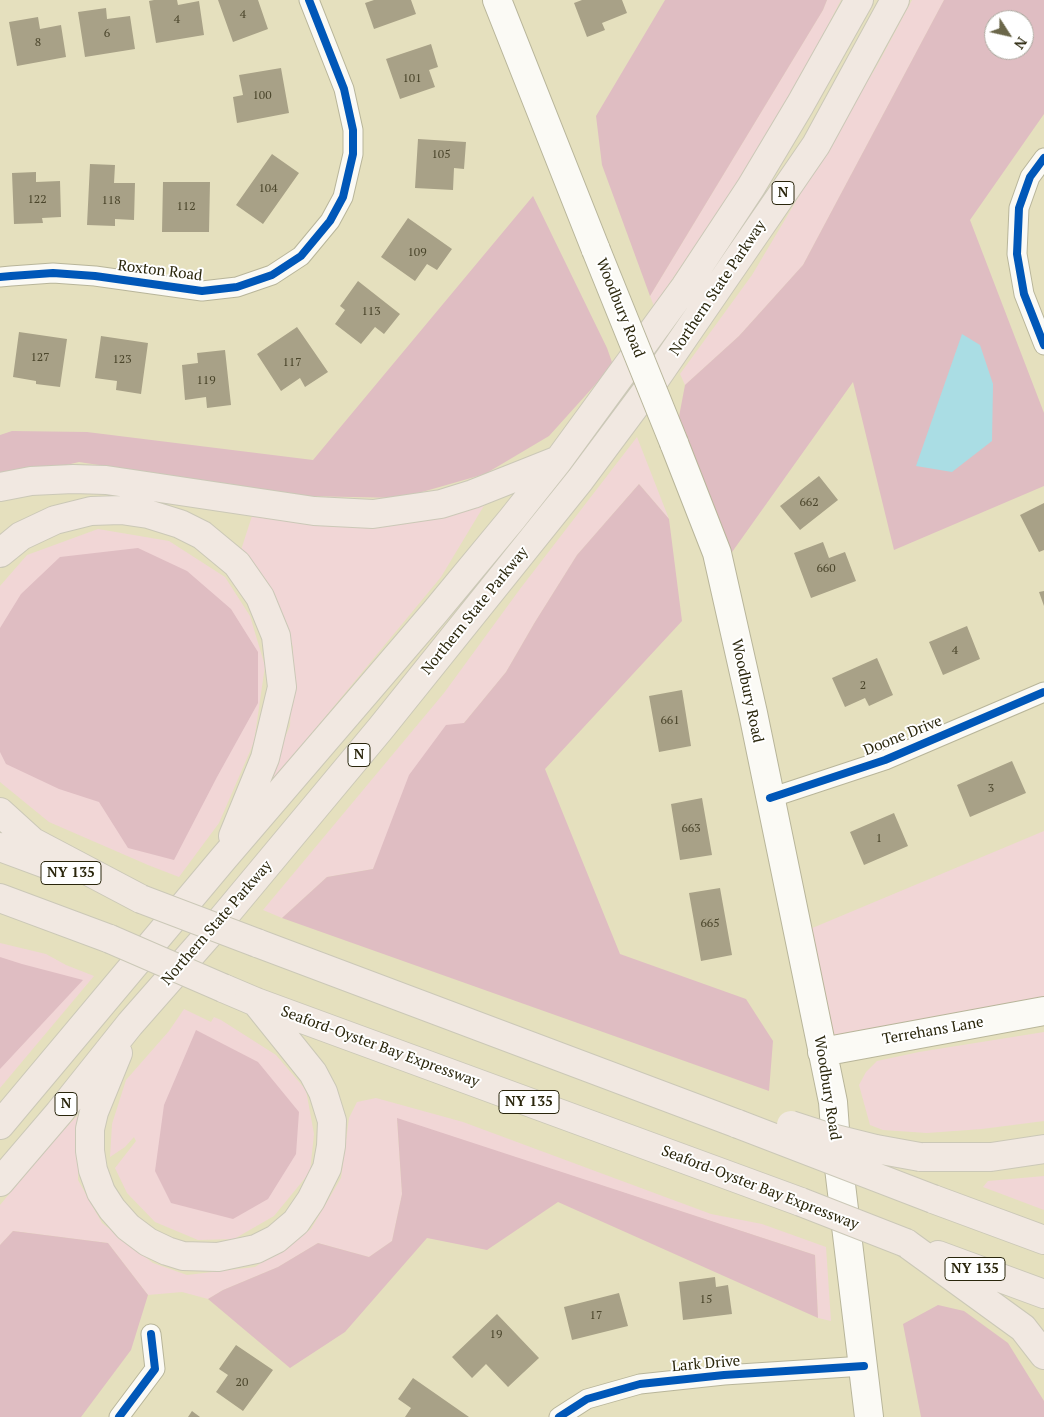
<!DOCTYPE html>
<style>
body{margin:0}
#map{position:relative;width:1044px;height:1417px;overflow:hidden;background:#e5e0be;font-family:"PT Serif",serif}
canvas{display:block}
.north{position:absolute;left:984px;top:10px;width:50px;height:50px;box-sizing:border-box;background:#fff;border:1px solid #aaa89e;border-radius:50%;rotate:125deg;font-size:14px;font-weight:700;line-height:20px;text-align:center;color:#2a260c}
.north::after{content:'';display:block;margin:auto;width:18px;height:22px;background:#6b674a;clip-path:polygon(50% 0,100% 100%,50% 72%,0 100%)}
</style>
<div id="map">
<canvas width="1044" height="1417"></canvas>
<div class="north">N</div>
</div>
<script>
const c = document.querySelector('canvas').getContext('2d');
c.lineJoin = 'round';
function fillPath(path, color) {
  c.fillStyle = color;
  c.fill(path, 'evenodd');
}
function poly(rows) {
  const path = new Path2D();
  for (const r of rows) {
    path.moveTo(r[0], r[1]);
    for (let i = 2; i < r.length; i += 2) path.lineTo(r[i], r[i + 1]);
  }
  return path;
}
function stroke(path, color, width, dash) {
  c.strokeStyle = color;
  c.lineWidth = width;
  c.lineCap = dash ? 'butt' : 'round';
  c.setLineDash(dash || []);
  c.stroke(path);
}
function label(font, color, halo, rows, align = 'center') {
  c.font = font + ' "PT Serif",serif';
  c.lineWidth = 4;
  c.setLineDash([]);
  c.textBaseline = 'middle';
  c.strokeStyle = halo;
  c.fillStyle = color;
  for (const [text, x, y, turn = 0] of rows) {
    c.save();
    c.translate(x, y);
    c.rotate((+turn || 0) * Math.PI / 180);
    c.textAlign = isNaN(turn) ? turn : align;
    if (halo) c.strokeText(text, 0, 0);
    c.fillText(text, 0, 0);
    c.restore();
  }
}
fillPath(poly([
 [827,0,841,0,772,133,654,306,650,296,823,10],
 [912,0,944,0,803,265,739,336,685,385,680,374,752,275,879,62],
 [637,437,669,519,639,484,577,555,535,622,506,672,464,723,383,846,373,869,327,877,282,918,263,910,444,693,520,589],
 [485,504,441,577,258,798,290,726,293,647,266,580,241,550,252,516,336,527,412,523],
 [98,529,169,541,225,577,250,616,265,666,254,742,219,823,179,877,148,865,49,822,0,782,0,586,27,555],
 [1044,831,1044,1003,822,1052,798,934],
 [0,943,46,954,66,965,94,976,0,1088],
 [184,1009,211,1022,214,1017,221,1020,276,1055,306,1090,314,1134,310,1172,274,1216,234,1239,198,1240,155,1222,127,1193,115,1168,136,1141,134,1137,125,1147,110,1157,112,1124,126,1080,169,1031],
 [1044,1032,1044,1121,982,1129,927,1133,883,1130,870,1125,859,1085,866,1072,877,1061,919,1052],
 [376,1098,463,1122,711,1214,762,1224,826,1247,831,1321,818,1318,815,1255,397,1119,402,1194,392,1241,369,1257,318,1243,278,1267,223,1290,208,1299,182,1292,148,1295,108,1243,13,1231,0,1245,0,1205,54,1140,84,1109,80,1129,78,1180,102,1223,153,1263,187,1275,255,1267,311,1229,341,1178,349,1118,357,1102],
 [1044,1176,1044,1210,983,1187,988,1181]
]), '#f1d6d6');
fillPath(poly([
 [665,0,827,0,823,10,650,296,602,165,596,116],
 [944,0,1044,0,1044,114,970,220,1044,413,1044,486,894,550,853,382,720,569,674,443,685,385,739,336,803,265],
 [994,20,1024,20,1024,50,994,50],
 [533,196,607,348,613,365,549,436,485,474,401,498,302,496,79,462,0,481,0,435,12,431,87,432,313,460],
 [639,484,669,519,682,621,545,769,620,954,746,999,773,1041,769,1091,282,918,327,877,373,869,409,775,446,725,464,723,506,672,535,622,577,555],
 [138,548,187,571,231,609,258,652,258,703,217,777,174,860,128,848,99,802,59,789,6,764,0,752,0,628,21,594,60,557],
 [0,957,22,964,83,980,0,1069],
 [196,1030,258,1062,299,1112,296,1154,268,1199,233,1219,171,1203,155,1171,164,1105],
 [397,1118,815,1255,818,1318,558,1202,487,1250,427,1238,345,1332,290,1368,208,1299,223,1290,278,1267,318,1243,369,1257,392,1241,402,1194],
 [13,1231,108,1243,148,1295,131,1350,81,1417,0,1417,0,1245],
 [938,1305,964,1311,1008,1343,1044,1401,1044,1417,921,1417,903,1324]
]), '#dfbdc2');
fillPath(poly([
 [962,334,980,345,993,384,992,441,952,472,916,466]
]), '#aadde4');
fillPath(poly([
 [154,0,177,0,178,5,199,1,204,35,156,43,149,1],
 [218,0,258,0,268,29,233,42],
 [374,0,411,0,416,14,374,29,365,3],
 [582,0,622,0,627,13,602,23,605,30,587,37,574,3],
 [106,8,107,19,130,16,135,49,85,57,78,12],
 [38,17,40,29,61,25,66,57,17,66,9,22],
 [431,44,438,67,429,70,435,87,400,99,386,59],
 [281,68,289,113,237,123,233,97,243,95,239,75],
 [418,139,466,142,464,169,454,168,453,190,415,188],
 [272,154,299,173,263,224,236,205],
 [90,164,115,165,114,183,135,183,134,220,115,219,115,226,87,225],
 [36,172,36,182,60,181,61,217,42,218,43,223,14,224,12,173],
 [163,182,210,182,209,232,162,232],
 [408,218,452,249,437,270,427,264,415,281,381,257],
 [358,281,400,314,384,334,375,327,361,344,335,324,345,310,340,306],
 [297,327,328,372,305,387,300,378,281,391,257,354],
 [19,332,67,339,60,387,36,384,36,381,13,377],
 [101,336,148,343,141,394,116,390,117,381,95,378],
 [225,350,231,405,207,408,206,397,185,400,182,365,198,363,197,353],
 [819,476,838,500,800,530,780,506],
 [1044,503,1044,550,1039,552,1020,515],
 [823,542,829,558,845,552,856,581,811,598,794,553],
 [1044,591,1044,606,1039,592],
 [967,626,980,659,943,675,929,642],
 [877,658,893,695,869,706,865,698,845,707,832,678],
 [682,690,691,746,659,752,649,696],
 [1012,761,1026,793,970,817,957,785],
 [702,798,712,855,680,860,671,804],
 [894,813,908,846,864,865,850,832],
 [720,888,732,955,701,961,689,893],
 [715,1277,716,1287,728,1285,732,1314,683,1320,679,1282],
 [619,1293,628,1326,572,1340,564,1307],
 [497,1314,539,1358,508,1387,486,1364,472,1378,452,1357],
 [236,1345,273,1370,243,1411,216,1392,228,1375,219,1369],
 [413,1378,469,1417,405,1417,411,1408,398,1399],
 [192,1411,200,1417,188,1417]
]), '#a8a187');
const street = poly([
 [1044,158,1030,177,1019,208,1017,254,1024,294,1044,345],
 [0,277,11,276,53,273,95,276,202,291,237,287,272,275,301,256,330,221,343,197,353,154,353,130,344,89,309,0],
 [770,798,885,760,1044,692],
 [119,1417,155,1369,151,1334],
 [559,1417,587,1399,640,1384,724,1375,864,1366]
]);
const secondary = poly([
 [497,0,596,250],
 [674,443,717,553,753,713,833,1102,836,1143,869,1417],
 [822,1052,1044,1011]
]);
const highway = poly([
 [0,487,31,481,73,479,106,480,314,511,373,514,441,504,473,494,556,461],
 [0,553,21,536,55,520,91,511,121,510,148,514,180,524,202,535,237,564,260,597,276,636,282,687,265,758,233,836],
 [0,812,33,842,141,899],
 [0,847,51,866],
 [0,898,110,939],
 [257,943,738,1124],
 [223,988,256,1002,801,1202],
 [118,1053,94,1112,90,1129,90,1151,93,1170,101,1192,112,1209,128,1227,148,1242,167,1251,183,1256,218,1257,256,1249,276,1239,296,1222,311,1200,327,1168,331,1146,332,1121,323,1092,313,1073,256,1002],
 [0,1125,223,859,435,612,512,519,558,461,685,287,751,187,800,105,859,0],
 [920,1157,991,1157,1044,1149],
 [0,1182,59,1113,130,1024,217,925,381,728,580,480,656,378,816,145,895,0],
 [933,1199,1044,1240],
 [906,1243,1023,1328,1044,1355],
 [938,1255,1044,1294]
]);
stroke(street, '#b8b59a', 21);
stroke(secondary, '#b8b59a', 30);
stroke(highway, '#cbc8b7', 30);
stroke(street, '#fbfaf5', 19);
stroke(secondary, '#fbfaf5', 28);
stroke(highway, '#f1e8e1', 28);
const secondaryBridge = poly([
 [596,250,674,443]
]);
const highwayBridge = poly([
 [141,899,257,943],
 [110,939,223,988],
 [738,1124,933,1199],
 [791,1125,828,1137,876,1149,920,1157],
 [801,1202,906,1243]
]);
stroke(secondaryBridge, '#b8b59a', 30, []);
stroke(highwayBridge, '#cbc8b7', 30, []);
stroke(secondaryBridge, '#fbfaf5', 28);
stroke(highwayBridge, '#f1e8e1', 28);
stroke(poly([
 [1044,158,1030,177,1019,208,1017,254,1024,294,1044,345],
 [0,277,11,276,53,273,95,276,202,291,237,287,272,275,301,256,330,221,343,197,353,154,353,130,344,89,309,0],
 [770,798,885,760,1044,692],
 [119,1417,155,1369,151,1334],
 [559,1417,587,1399,640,1384,724,1375,864,1366]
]), '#0057b8', 8);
label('12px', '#4a452b', null, [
 ["4",243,15],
 ["4",177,20],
 ["6",107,34],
 ["8",38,43],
 ["101",412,79],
 ["100",262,96],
 ["105",441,155],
 ["104",268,189],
 ["122",37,200],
 ["118",111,201],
 ["112",186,207],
 ["109",417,253],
 ["113",371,312],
 ["127",40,358],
 ["123",122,360],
 ["117",292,363],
 ["119",206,381],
 ["662",809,503],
 ["660",826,569],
 ["4",955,651],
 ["2",863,686],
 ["661",670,721],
 ["3",991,789],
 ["663",691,829],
 ["1",879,839],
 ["665",710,924],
 ["15",706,1300],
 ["17",596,1316],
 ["19",496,1335],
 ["20",242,1383]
]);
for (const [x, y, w] of [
 [783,193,22],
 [359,755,22],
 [71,873,60],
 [529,1102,60],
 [66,1104,22],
 [975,1269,60]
]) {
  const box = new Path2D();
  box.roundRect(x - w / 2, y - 11.5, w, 23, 4);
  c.fillStyle = '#fff';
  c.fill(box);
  stroke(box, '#2a260c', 1);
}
label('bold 14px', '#2a260c', null, [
 ["N",783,193],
 ["N",359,755],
 ["NY 135",71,873],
 ["NY 135",529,1102],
 ["N",66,1104],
 ["NY 135",975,1269]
]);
label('15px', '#2a260c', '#fff', [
 ["Roxton Road",160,271,7],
 ["Northern State Parkway",718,288,-56],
 ["Woodbury Road",620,308,68],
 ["Northern State Parkway",475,611,-51],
 ["Woodbury Road",747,691,78],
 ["Doone Drive",903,736,-22],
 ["Northern State Parkway",217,923,-49],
 ["Terrehans Lane",933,1031,-10],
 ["Seaford-Oyster Bay Expressway",380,1047,20],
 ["Woodbury Road",827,1088,81],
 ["Seaford-Oyster Bay Expressway",760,1188,21],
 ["Lark Drive",706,1364,-5]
]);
</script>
